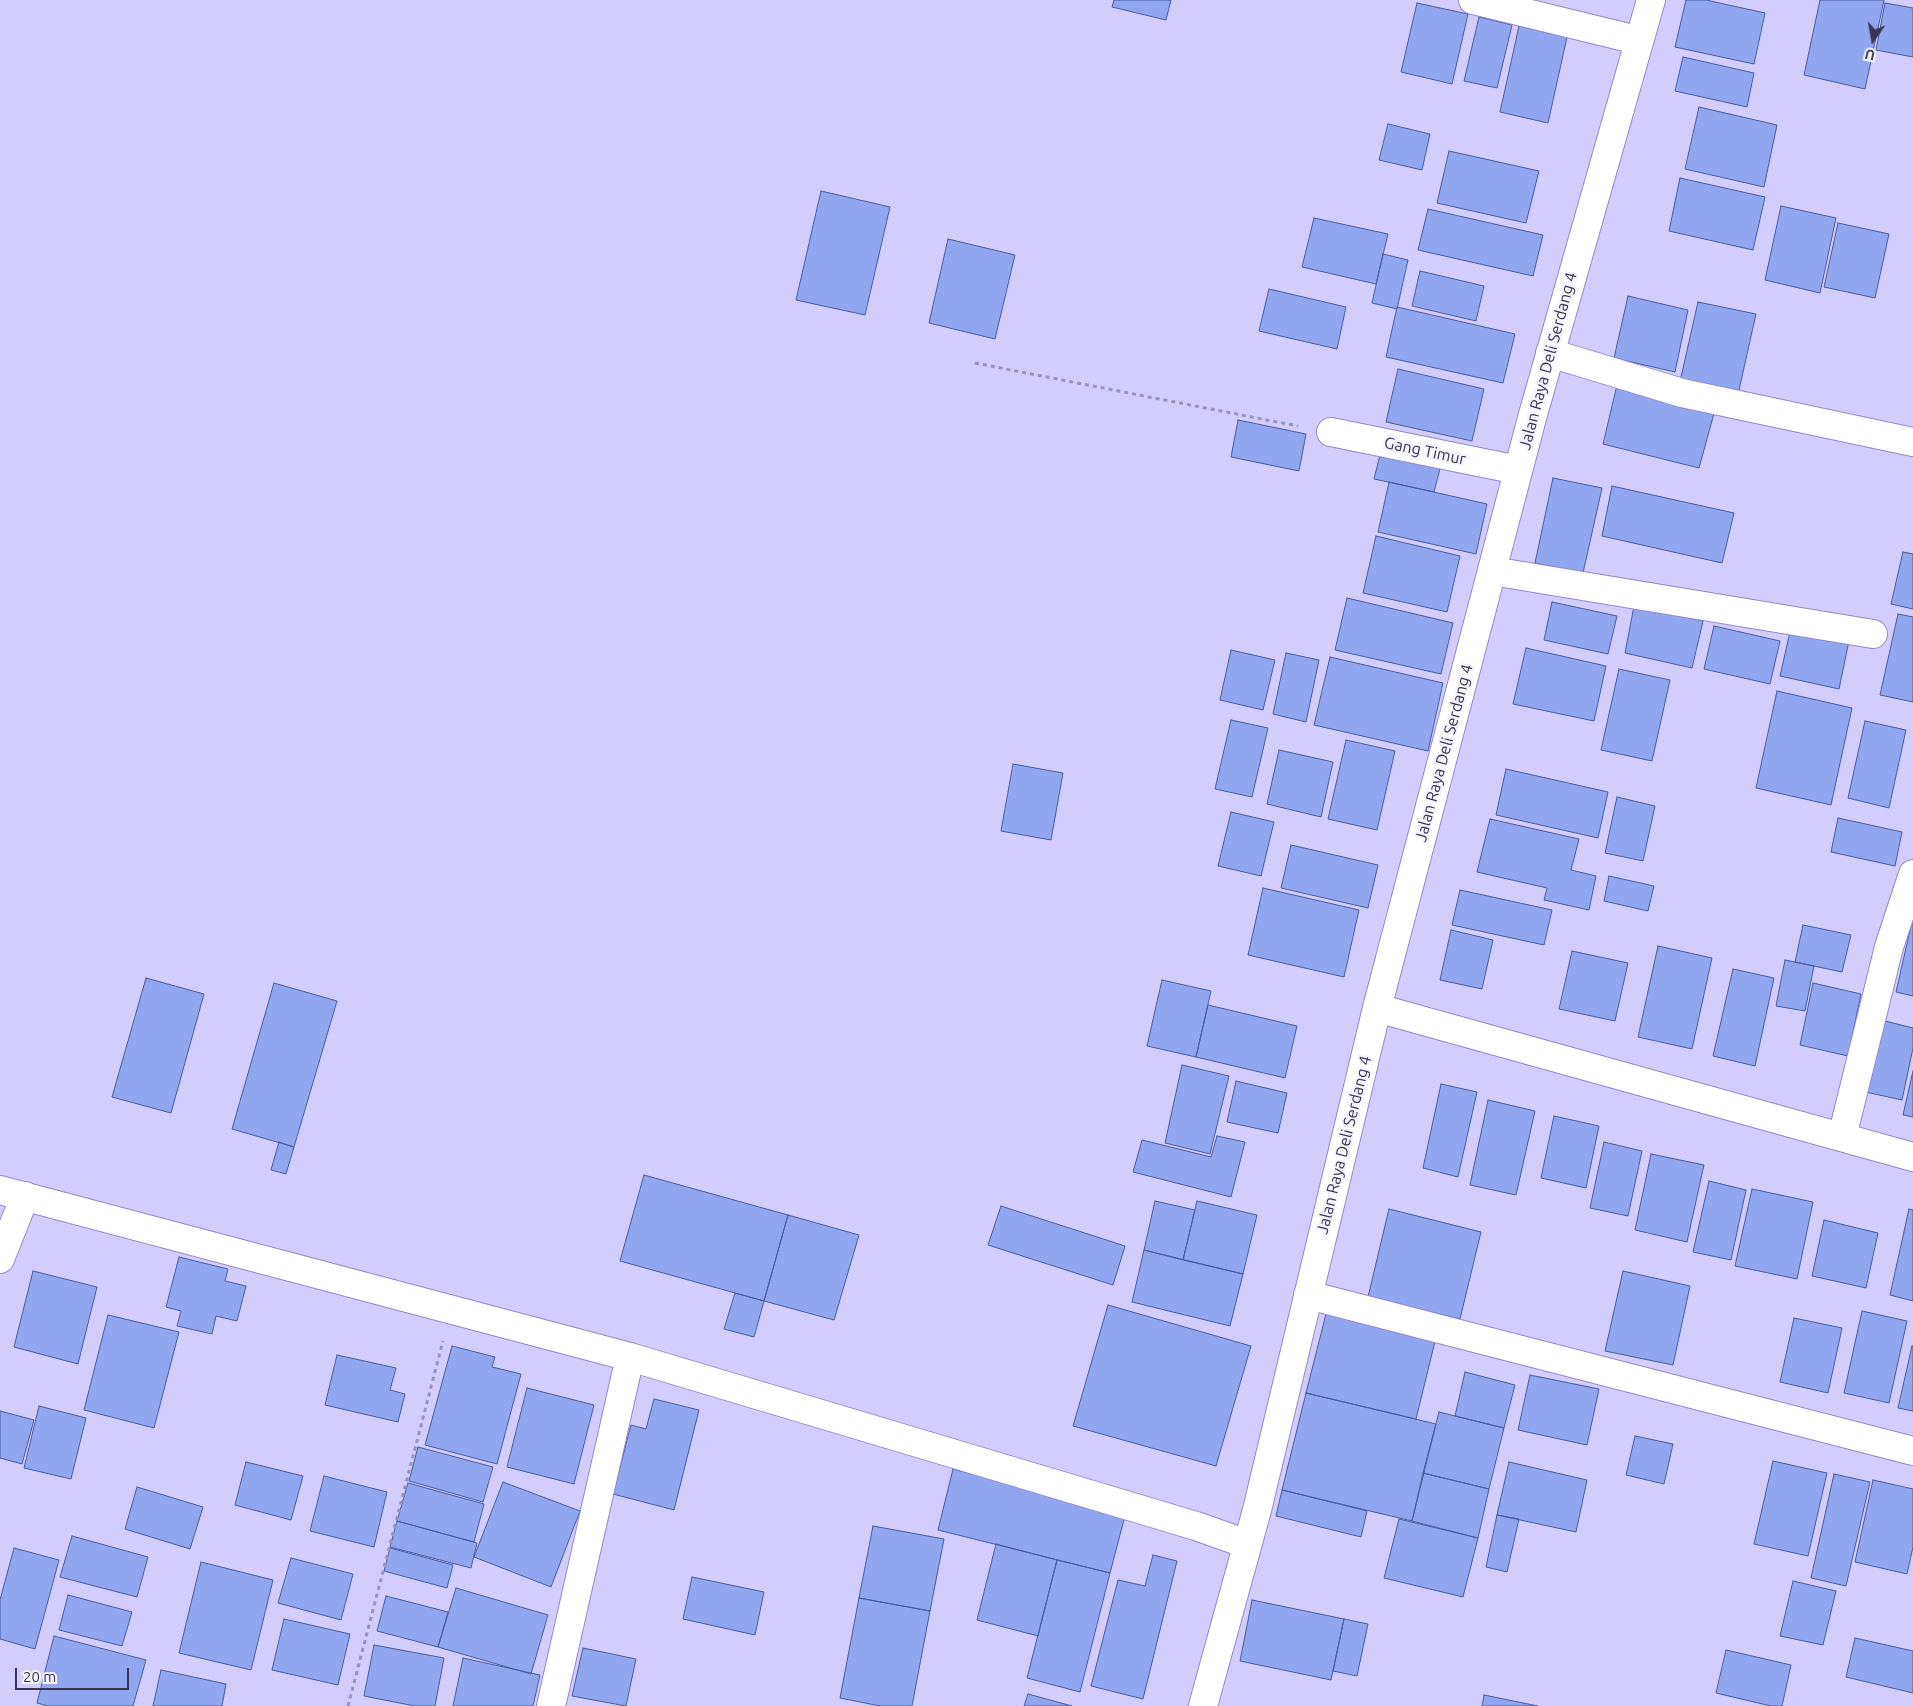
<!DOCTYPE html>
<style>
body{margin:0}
#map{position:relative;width:1913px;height:1706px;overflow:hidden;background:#d2cdfc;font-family:Ubuntu,sans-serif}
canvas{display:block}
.north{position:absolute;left:1848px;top:15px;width:50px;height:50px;-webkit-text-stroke:4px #f4f4fc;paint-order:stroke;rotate:192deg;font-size:14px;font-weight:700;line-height:20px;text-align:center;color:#383453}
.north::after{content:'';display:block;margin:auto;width:18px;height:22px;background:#383453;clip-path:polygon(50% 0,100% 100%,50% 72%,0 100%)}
.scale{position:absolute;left:15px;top:1668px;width:114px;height:22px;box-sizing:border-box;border:2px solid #383453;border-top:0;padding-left:6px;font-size:15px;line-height:18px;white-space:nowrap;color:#383453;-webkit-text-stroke:4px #f4f4fc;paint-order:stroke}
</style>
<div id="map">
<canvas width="1913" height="1706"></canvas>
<div class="north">U</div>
<div class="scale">20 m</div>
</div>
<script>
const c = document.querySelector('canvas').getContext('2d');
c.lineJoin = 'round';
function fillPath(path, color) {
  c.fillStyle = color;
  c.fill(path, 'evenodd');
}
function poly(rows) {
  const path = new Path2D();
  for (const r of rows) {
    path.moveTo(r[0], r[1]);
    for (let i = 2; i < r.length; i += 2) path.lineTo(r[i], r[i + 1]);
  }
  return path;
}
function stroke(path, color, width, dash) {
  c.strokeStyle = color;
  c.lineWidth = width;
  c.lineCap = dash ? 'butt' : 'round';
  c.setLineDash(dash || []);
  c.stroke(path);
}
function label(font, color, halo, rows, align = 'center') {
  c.font = font + ' Ubuntu,sans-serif';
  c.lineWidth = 4.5;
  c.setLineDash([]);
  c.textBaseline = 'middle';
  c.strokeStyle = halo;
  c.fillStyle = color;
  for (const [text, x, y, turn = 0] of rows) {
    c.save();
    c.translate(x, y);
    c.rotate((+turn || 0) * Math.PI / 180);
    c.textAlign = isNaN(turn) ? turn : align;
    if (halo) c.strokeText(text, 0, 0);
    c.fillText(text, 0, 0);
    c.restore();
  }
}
const building = poly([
 [1114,0,1171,0,1166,20,1112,7,1114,0],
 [1686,0,1706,0,1765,13,1754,64,1675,47,1686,0],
 [1820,0,1884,0,1865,89,1804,75,1820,0],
 [1417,3,1468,14,1452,84,1401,72,1417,3],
 [1885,3,1913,8,1913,57,1876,50,1885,3],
 [1479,17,1512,25,1497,88,1464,81,1479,17],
 [1519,26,1567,37,1548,123,1500,112,1519,26],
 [1683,57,1754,73,1747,107,1675,91,1683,57],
 [1699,107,1777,125,1764,187,1685,169,1699,107],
 [1388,124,1430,134,1422,170,1379,160,1388,124],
 [1449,151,1539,171,1526,223,1437,203,1449,151],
 [1680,178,1765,197,1753,250,1669,231,1680,178],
 [821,191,890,207,865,315,796,300,821,191],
 [1781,206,1836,218,1820,293,1765,280,1781,206],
 [1428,209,1543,235,1533,276,1418,250,1428,209],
 [1314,218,1388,234,1376,284,1302,267,1314,218],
 [1838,223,1889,234,1875,298,1824,287,1838,223],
 [948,239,1015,255,995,339,929,323,948,239],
 [1383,254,1408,260,1397,309,1372,303,1383,254],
 [1420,271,1484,286,1476,321,1412,306,1420,271],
 [1269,289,1346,307,1337,349,1259,331,1269,289],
 [1628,296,1688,310,1675,372,1614,358,1628,296],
 [1698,302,1756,314,1737,399,1679,386,1698,302],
 [1397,307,1515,334,1503,383,1386,357,1397,307],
 [1398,369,1484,389,1472,441,1386,422,1398,369],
 [1618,381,1716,406,1699,468,1603,444,1618,381],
 [1238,420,1306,434,1299,471,1231,457,1238,420],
 [1382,447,1442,461,1434,492,1374,479,1382,447],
 [1553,478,1602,488,1583,573,1535,563,1553,478],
 [1389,482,1487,504,1476,554,1378,532,1389,482],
 [1612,486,1734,513,1722,563,1602,536,1612,486],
 [1376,536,1460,556,1447,612,1363,593,1376,536],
 [1903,552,1913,554,1913,609,1891,604,1903,552],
 [1347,598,1453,623,1441,674,1335,650,1347,598],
 [1552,602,1617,616,1608,654,1544,640,1552,602],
 [1634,606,1703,621,1692,668,1625,653,1634,606],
 [1898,614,1913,617,1913,702,1880,695,1898,614],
 [1792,623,1850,636,1839,689,1780,676,1792,623],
 [1714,626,1780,641,1770,684,1704,669,1714,626],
 [1526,648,1606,666,1594,721,1513,704,1526,648],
 [1231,650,1275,660,1263,710,1220,700,1231,650],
 [1286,653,1319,660,1306,722,1273,714,1286,653],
 [1330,657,1443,683,1428,751,1314,725,1330,657],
 [1619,669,1670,680,1652,761,1601,750,1619,669],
 [1777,691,1852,708,1831,805,1756,788,1777,691],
 [1231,720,1268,728,1252,797,1215,789,1231,720],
 [1865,721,1906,730,1889,808,1848,798,1865,721],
 [1346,740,1395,751,1377,830,1328,819,1346,740],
 [1279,750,1333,762,1321,817,1267,804,1279,750],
 [1013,764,1063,773,1051,840,1001,831,1013,764],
 [1506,769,1608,792,1598,838,1496,815,1506,769],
 [1617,797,1655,806,1643,861,1605,853,1617,797],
 [1231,812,1274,822,1261,876,1218,866,1231,812],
 [1838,818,1902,832,1895,866,1831,852,1838,818],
 [1490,819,1579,839,1571,870,1596,876,1589,910,1544,900,1547,888,1477,872,1490,819],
 [1291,845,1378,865,1368,908,1281,888,1291,845],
 [1609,876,1654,886,1648,911,1604,901,1609,876],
 [1263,888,1359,910,1344,977,1248,955,1263,888],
 [1460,890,1552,910,1544,945,1452,925,1460,890],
 [1913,917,1913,996,1896,992,1913,917],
 [1803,925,1851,935,1842,972,1795,962,1803,925],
 [1451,930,1493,940,1482,989,1440,980,1451,930],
 [1658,946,1712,958,1692,1049,1638,1037,1658,946],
 [1572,951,1628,963,1615,1021,1559,1009,1572,951],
 [1785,960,1814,966,1805,1011,1776,1006,1785,960],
 [1733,969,1774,978,1755,1066,1713,1056,1733,969],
 [146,978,204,994,171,1113,112,1097,146,978],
 [1162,980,1211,991,1196,1057,1147,1046,1162,980],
 [274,983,337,1001,294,1147,232,1129,274,983],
 [1813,983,1861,994,1848,1056,1800,1045,1813,983],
 [1208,1005,1297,1026,1285,1078,1196,1057,1208,1005],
 [1877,1019,1913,1028,1913,1048,1902,1100,1861,1091,1877,1019],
 [1182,1065,1229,1076,1210,1154,1165,1143,1182,1065],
 [1913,1071,1913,1117,1903,1115,1913,1071],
 [1236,1081,1287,1093,1278,1133,1227,1122,1236,1081],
 [1441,1084,1477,1092,1458,1177,1423,1168,1441,1084],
 [1488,1100,1535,1111,1516,1195,1470,1185,1488,1100],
 [1554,1116,1599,1126,1586,1188,1541,1178,1554,1116],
 [1217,1136,1245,1142,1231,1197,1133,1172,1142,1140,1211,1157,1217,1136],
 [279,1142,294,1147,286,1174,271,1170,279,1142],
 [1604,1142,1642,1151,1628,1216,1590,1208,1604,1142],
 [1651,1154,1704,1165,1687,1242,1635,1230,1651,1154],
 [644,1175,788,1215,764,1301,620,1261,644,1175],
 [1709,1181,1746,1190,1731,1260,1693,1252,1709,1181],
 [1752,1189,1813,1202,1797,1279,1735,1266,1752,1189],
 [1155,1201,1195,1210,1183,1260,1144,1250,1155,1201],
 [1197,1201,1257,1215,1243,1274,1183,1260,1197,1201],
 [1001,1206,1125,1246,1113,1285,988,1245,1001,1206],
 [1389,1209,1481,1232,1460,1319,1368,1297,1389,1209],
 [1909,1209,1913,1210,1913,1301,1890,1295,1909,1209],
 [788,1215,859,1235,834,1320,764,1301,788,1215],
 [1824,1220,1878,1233,1866,1288,1812,1276,1824,1220],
 [1144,1250,1243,1274,1230,1326,1132,1302,1144,1250],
 [179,1257,228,1269,225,1281,246,1286,237,1321,216,1316,212,1334,177,1326,181,1311,166,1307,179,1257],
 [33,1271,97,1287,78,1364,14,1347,33,1271],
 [1623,1271,1690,1286,1673,1365,1605,1351,1623,1271],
 [735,1293,764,1301,754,1337,724,1329,735,1293],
 [1108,1305,1251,1346,1216,1466,1073,1426,1108,1305],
 [1328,1306,1437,1333,1416,1419,1306,1393,1328,1306],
 [1862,1311,1907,1321,1889,1403,1844,1393,1862,1311],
 [108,1315,179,1332,154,1428,84,1410,108,1315],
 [1794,1318,1842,1328,1828,1393,1780,1382,1794,1318],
 [452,1346,495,1357,492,1367,521,1374,497,1464,425,1445,452,1346],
 [1912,1346,1913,1346,1913,1411,1898,1408,1912,1346],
 [337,1355,396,1368,390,1390,405,1394,398,1422,325,1405,337,1355],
 [1465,1372,1515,1385,1504,1428,1455,1416,1465,1372],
 [1530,1375,1599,1389,1587,1445,1518,1430,1530,1375],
 [527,1388,594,1405,574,1484,507,1467,527,1388],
 [1306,1393,1436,1424,1412,1521,1282,1490,1306,1393],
 [654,1399,699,1410,674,1510,613,1494,631,1425,646,1429,654,1399],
 [39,1406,86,1418,71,1479,24,1468,39,1406],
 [0,1411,34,1420,22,1464,0,1458,0,1411],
 [1439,1412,1504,1428,1489,1489,1423,1473,1439,1412],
 [1635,1436,1673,1444,1664,1484,1626,1475,1635,1436],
 [418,1447,493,1467,483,1502,409,1481,418,1447],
 [1773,1461,1827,1473,1808,1556,1754,1544,1773,1461],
 [246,1462,303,1476,291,1520,235,1505,246,1462],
 [1509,1462,1587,1480,1576,1532,1497,1515,1509,1462],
 [953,1469,1126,1512,1110,1573,938,1530,953,1469],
 [1423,1473,1489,1489,1478,1538,1412,1521,1423,1473],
 [1834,1474,1870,1482,1846,1586,1811,1578,1834,1474],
 [324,1476,387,1492,374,1547,310,1531,324,1476],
 [1873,1480,1913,1489,1913,1547,1907,1574,1855,1562,1873,1480],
 [503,1482,580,1511,551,1587,474,1557,503,1482],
 [408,1483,484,1504,474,1542,397,1521,408,1483],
 [137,1487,203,1507,190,1549,125,1529,137,1487],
 [1282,1490,1367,1511,1361,1537,1276,1516,1282,1490],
 [1497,1515,1519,1519,1507,1572,1486,1567,1497,1515],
 [1399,1519,1478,1538,1463,1597,1384,1578,1399,1519],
 [397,1521,477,1543,471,1568,390,1547,397,1521],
 [873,1526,944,1539,930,1611,859,1598,873,1526],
 [72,1536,148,1557,137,1597,60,1577,72,1536],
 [996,1544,1057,1560,1038,1636,977,1620,996,1544],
 [14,1548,59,1560,35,1649,0,1639,0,1600,14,1548],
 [390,1548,453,1565,447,1588,384,1571,390,1548],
 [1153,1555,1177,1561,1143,1699,1091,1686,1118,1580,1145,1586,1153,1555],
 [291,1558,353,1574,341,1620,278,1603,291,1558],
 [1057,1560,1110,1573,1080,1692,1027,1678,1057,1560],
 [201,1562,273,1580,251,1670,179,1653,201,1562],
 [692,1577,764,1592,755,1635,683,1619,692,1577],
 [1793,1581,1836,1591,1823,1645,1780,1636,1793,1581],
 [456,1588,548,1615,531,1674,438,1647,456,1588],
 [68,1595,132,1612,122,1646,59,1630,68,1595],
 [386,1596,448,1612,438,1647,377,1631,386,1596],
 [859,1598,930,1611,912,1706,880,1706,840,1698,859,1598],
 [1252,1600,1344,1619,1331,1680,1240,1661,1252,1600],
 [284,1619,350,1634,338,1685,272,1670,284,1619],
 [1344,1619,1368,1624,1357,1676,1333,1671,1344,1619],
 [54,1636,146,1660,133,1706,48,1706,37,1703,54,1636],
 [1855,1638,1913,1651,1913,1693,1846,1677,1855,1638],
 [374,1645,444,1658,435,1706,415,1706,364,1696,374,1645],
 [583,1648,636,1659,626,1706,572,1696,583,1648],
 [1726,1650,1791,1665,1782,1706,1771,1706,1716,1693,1726,1650],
 [463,1658,540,1675,533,1706,453,1706,463,1658],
 [161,1670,226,1684,222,1706,153,1706,161,1670],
 [1028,1694,1072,1706,1024,1706,1028,1694],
 [1484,1695,1538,1706,1482,1706,1484,1695]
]);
fillPath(building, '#90a7f0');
stroke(building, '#495c9e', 1);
const minor = poly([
 [1473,0,1637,40],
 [1550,353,1682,393,1913,442],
 [1331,432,1518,470],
 [1492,571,1873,634],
 [1377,1008,1913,1157],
 [1842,1137,1889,947,1913,874],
 [0,1190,630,1357,1196,1526,1247,1544],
 [0,1259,25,1196],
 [1308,1295,1913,1451],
 [551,1706,630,1357]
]);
const tertiary = poly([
 [1203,1706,1257,1510,1377,1008,1532,418,1651,0]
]);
stroke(minor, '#9388d2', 30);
stroke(tertiary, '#9388d2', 30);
stroke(poly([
 [975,363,1298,426],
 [348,1706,443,1341]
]), '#9994bd', 3, [4, 4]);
stroke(minor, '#fff', 28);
stroke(tertiary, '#fff', 28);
label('16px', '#383453', '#f4f4fc', [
 ["Jalan Raya Deli Serdang 4",1548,361,-75],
 ["Gang Timur",1425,451,12],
 ["Jalan Raya Deli Serdang 4",1444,753,-75],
 ["Jalan Raya Deli Serdang 4",1344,1145,-76]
]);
</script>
